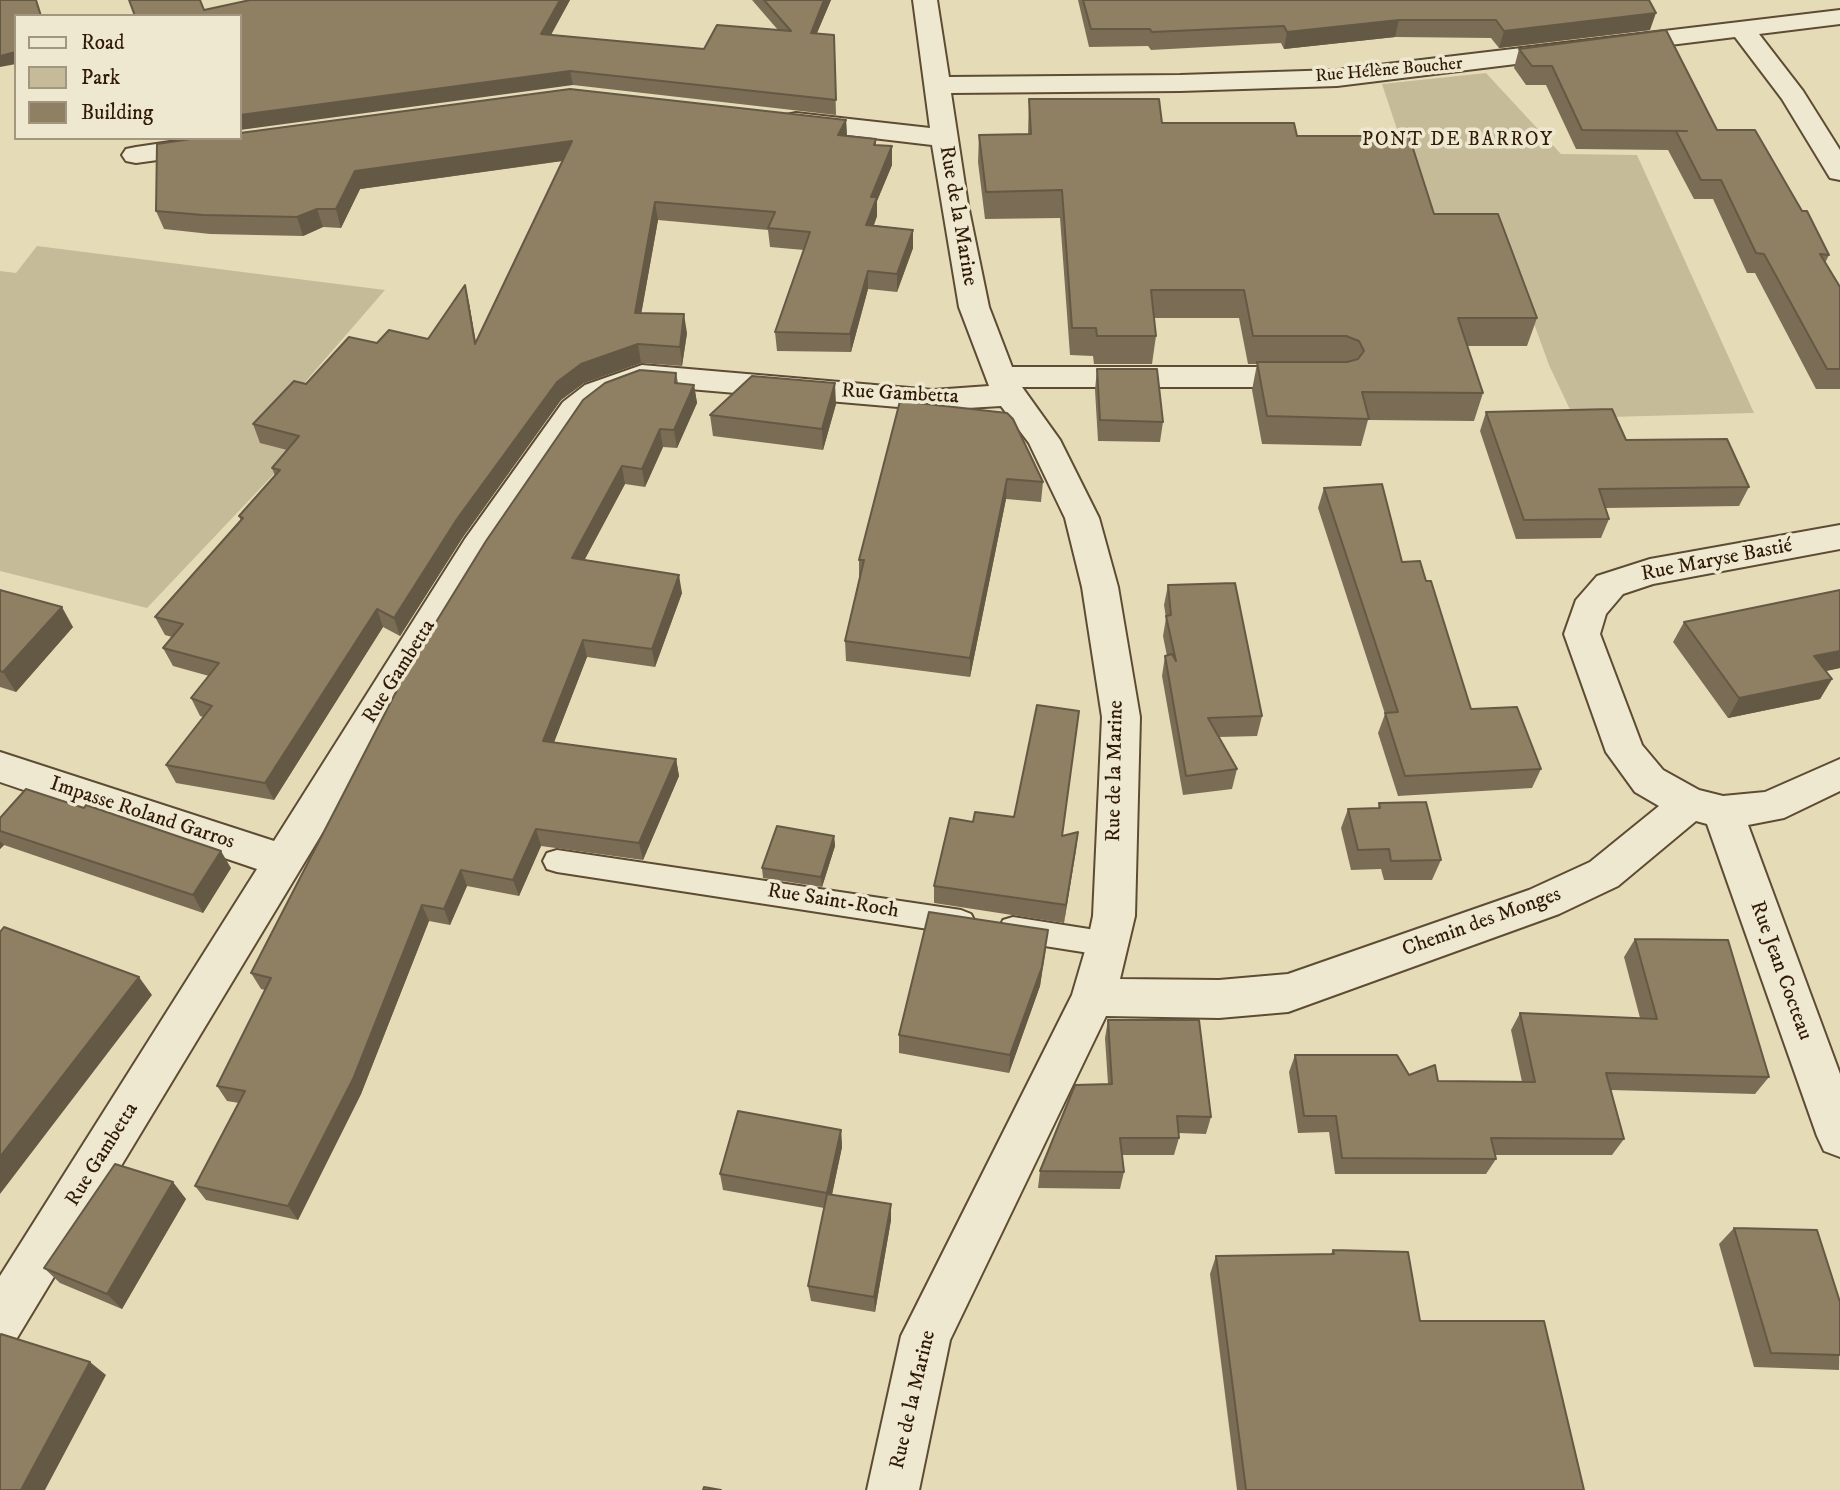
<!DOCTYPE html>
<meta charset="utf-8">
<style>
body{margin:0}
#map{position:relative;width:1840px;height:1490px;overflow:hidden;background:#e5dcb7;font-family:"IM FELL DW Pica",serif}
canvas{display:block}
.legend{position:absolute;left:14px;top:14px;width:228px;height:126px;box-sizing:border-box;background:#eee8d0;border:2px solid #a29680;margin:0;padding:9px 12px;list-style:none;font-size:21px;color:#311b07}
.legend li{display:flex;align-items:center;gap:14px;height:35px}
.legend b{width:35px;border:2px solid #a29680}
</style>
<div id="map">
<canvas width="1840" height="1490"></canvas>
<ul class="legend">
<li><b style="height:9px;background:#eee8d0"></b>Road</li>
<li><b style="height:19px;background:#c6bb99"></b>Park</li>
<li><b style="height:19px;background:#8f7f63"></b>Building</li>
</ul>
</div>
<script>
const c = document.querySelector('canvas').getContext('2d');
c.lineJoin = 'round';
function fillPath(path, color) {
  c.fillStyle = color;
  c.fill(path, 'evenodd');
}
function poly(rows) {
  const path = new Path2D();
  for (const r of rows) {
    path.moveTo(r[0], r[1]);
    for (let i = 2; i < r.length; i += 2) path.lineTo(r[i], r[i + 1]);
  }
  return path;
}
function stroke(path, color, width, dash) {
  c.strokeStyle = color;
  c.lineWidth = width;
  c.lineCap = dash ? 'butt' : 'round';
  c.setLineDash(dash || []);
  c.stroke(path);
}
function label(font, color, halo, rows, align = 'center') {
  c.font = font + ' "IM FELL DW Pica",serif';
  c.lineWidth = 7;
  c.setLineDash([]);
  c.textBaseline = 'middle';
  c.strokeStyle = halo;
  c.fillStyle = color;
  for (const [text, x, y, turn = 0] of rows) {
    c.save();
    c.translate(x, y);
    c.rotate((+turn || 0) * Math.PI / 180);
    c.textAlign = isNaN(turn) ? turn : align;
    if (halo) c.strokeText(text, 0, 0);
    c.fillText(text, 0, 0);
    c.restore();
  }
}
fillPath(poly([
 [1486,73,1561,154,1637,155,1754,413,1574,418,1549,365,1502,236,1432,235,1382,84],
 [37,246,385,290,300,388,344,400,147,608,0,571,0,271,16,273]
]), '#c6bb99');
const service = poly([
 [557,850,961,910,971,914,975,922,971,930,961,934,557,872,547,869,543,861,547,853,557,850],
 [1013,917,1108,932,1118,935,1122,944,1118,953,1108,956,1013,941,1003,938,999,929,1003,920,1013,917]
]);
const minor = poly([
 [913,0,937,0,949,77,1180,75,1337,70,1840,10,1840,24,1759,34,1803,91,1840,150,1840,180,1830,178,1782,99,1735,37,1337,86,1180,91,951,93,968,205,989,307,1012,367,1305,367,1316,370,1321,377,1316,384,1305,387,1022,387,1060,440,1099,518,1118,587,1140,717,1135,916,1120,979,1219,980,1288,974,1529,890,1590,862,1659,806,1635,792,1606,752,1564,634,1576,600,1597,576,1650,559,1840,525,1840,549,1653,584,1623,594,1606,614,1600,634,1642,745,1663,770,1699,790,1723,796,1765,792,1840,759,1840,791,1784,818,1748,825,1840,1074,1840,1157,1824,1151,1817,1136,1707,824,1696,821,1618,886,1559,914,1288,1012,1219,1018,1106,1016,950,1340,919,1490,867,1490,901,1336,1072,995,1087,944,1093,916,1102,717,1082,587,1065,518,1029,443,1001,406,933,410,643,385,607,399,585,416,489,557,17,1338,0,1345,0,1276,257,869,0,782,0,752,274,841,465,539,563,402,585,385,642,365,933,390,989,386,959,307,932,145,796,129,786,127,783,121,786,115,796,113,930,128,913,0],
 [197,138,218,139,222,145,218,151,208,153,136,163,126,161,122,155,126,149,136,147,197,138]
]);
stroke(service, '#5e4b33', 4);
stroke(minor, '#5e4b33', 4);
fillPath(service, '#eee8d0');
fillPath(minor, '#eee8d0');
fillPath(poly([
 [250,0,570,0,551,35,704,49,778,30,752,0,831,0,817,33,834,35,836,115,573,85,204,10],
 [1078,0,1649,0,1650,30,1499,48,1491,38,1395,37,1284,49,1281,43,1151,50,1148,46,1089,47],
 [1519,49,1717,130,1802,211,1829,255,1825,263,1840,287,1840,389,1816,389,1755,273,1747,273,1713,199,1694,199,1668,150,1576,149,1546,85,1526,85,1514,68],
 [1029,99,1162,123,1297,136,1434,214,1537,318,1527,346,1467,346,1483,393,1474,421,1368,420,1361,446,1262,444,1252,390,1257,364,1248,364,1239,318,1154,318,1156,336,1152,364,1094,364,1093,356,1070,355,1060,218,985,219,978,162,979,135,1028,134],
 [846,120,847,136,876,139,876,145,892,146,892,165,877,201,877,216,874,225,913,230,913,248,897,292,868,289,851,352,777,351,775,332,804,250,770,247,768,230,658,220,641,314,687,333,682,366,641,363,584,383,561,400,463,537,400,636,383,627,274,800,176,783,166,765,203,717,200,716,191,698,209,676,173,666,163,648,172,637,165,635,155,617,241,521,239,516,275,476,272,468,287,450,260,443,253,424,306,384,377,343,428,339,465,285,469,303,476,342,563,161,360,189,341,228,323,227,303,236,210,234,164,229,156,211],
 [1097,369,1163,422,1160,442,1098,441,1095,390],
 [676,373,678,383,694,385,697,403,677,448,663,447,645,487,625,484,584,560,682,593,655,667,587,657,554,742,676,759,679,776,643,860,541,846,519,896,467,886,450,925,429,921,361,1094,298,1220,206,1200,195,1186,239,1103,227,1101,217,1086,265,990,261,989,251,973],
 [836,404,823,450,713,436,710,415],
 [1486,412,1626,440,1749,487,1739,506,1606,508,1609,519,1601,538,1516,539,1480,431],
 [1013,419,1043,482,1041,502,1006,499,970,677,846,661,845,641,859,579,859,560],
 [1324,488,1402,562,1426,581,1471,709,1541,769,1532,788,1398,796,1378,733,1385,714,1318,508],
 [1168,585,1262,716,1257,736,1219,737,1237,769,1232,789,1183,795,1162,676,1165,656,1167,656,1163,636,1166,618,1164,605],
 [0,590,73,627,16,692,0,687],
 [1840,590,1840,668,1826,671,1832,679,1820,699,1728,718,1673,642,1684,622],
 [1379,803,1441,860,1432,880,1384,880,1381,869,1351,870,1341,828,1348,809,1378,808],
 [0,818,231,868,203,913,4,845,0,849],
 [973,822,1063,836,1078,832,1064,923,934,903,934,886],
 [834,836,835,846,822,887,763,878,762,868],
 [1635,939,1769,1077,1755,1094,1611,1090,1624,1139,1612,1155,1495,1155,1496,1159,1486,1174,1335,1174,1329,1132,1298,1133,1289,1072,1295,1055,1438,1081,1522,1082,1511,1030,1520,1013,1640,1018,1624,957],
 [1046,949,1040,986,1009,1073,899,1053,899,1035],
 [1108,1020,1211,1117,1206,1134,1178,1133,1179,1138,1174,1155,1122,1155,1124,1172,1120,1189,1038,1188,1040,1171,1108,1084,1105,1038],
 [841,1130,842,1147,832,1194,891,1220,875,1312,811,1301,808,1286,824,1208,723,1190,720,1174],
 [186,1199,122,1309,60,1283,44,1268],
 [1734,1228,1840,1302,1839,1370,1754,1367,1719,1244],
 [1333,1250,1420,1321,1584,1490,1237,1490,1210,1274,1216,1256,1331,1254]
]), '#7b6d55');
fillPath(poly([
 [560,0,570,0,543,49,541,34],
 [824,0,831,0,811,47,811,33],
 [1656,13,1650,30,1499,48,1504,31],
 [1399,20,1395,37,1284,49,1287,32],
 [16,52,16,64,0,67,0,56],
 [570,71,573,85,240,130,240,115],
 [846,120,847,138,838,135],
 [572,141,575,159,360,189,341,228,336,209,355,171],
 [892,146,892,165,877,201,877,216,867,243,866,225,871,197],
 [655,202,658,220,638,332,635,313],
 [317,209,323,227,303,236,297,217],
 [913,230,913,248,897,292,897,274],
 [868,271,868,289,851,352,850,334],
 [465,285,469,303,479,363,475,344],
 [684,314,687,333,682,366,680,347],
 [638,344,641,363,584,383,561,400,463,537,400,636,394,618,457,519,557,382,581,364],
 [835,383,836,404,823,450,822,429],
 [694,385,697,403,677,448,674,430],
 [660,429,663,447,645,487,642,469],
 [622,466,625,484,576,576,572,558],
 [1007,479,1006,499,970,677,970,658],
 [679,575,682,593,655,667,652,649],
 [62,607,73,627,16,692,3,672],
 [377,609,383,627,274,800,265,783],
 [583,640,587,657,548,758,543,741],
 [1840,651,1840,668,1802,676,1814,656],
 [1832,679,1820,699,1728,718,1739,698],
 [676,759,679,776,643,860,639,843],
 [536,829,541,846,519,896,513,880],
 [1078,832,1076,850,1064,923,1066,905],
 [834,836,835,846,822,887,821,877],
 [0,841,4,845,0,849],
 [221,851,231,868,203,913,193,895],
 [461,870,467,886,450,925,444,909],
 [422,905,429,921,361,1094,298,1220,288,1206],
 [1048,930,1040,986,1009,1073,1010,1055],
 [139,977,152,995,0,1194,0,1157],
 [841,1130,842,1147,829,1209,827,1193],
 [173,1182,186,1199,122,1309,107,1294],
 [891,1204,891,1220,875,1312,874,1297],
 [90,1362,106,1375,45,1490,21,1490]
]), '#645945');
const building = poly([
 [0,0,36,0,41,16,16,16,16,52,0,56,0,0],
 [129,0,200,0,204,10,250,0,560,0,541,34,704,49,717,25,791,31,764,0,824,0,811,33,834,35,836,100,570,71,240,115,240,16,135,16,129,0],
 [1083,0,1649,0,1656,13,1504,31,1496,20,1399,20,1287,32,1284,26,1152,32,1150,29,1091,29,1083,0],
 [1666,30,1717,130,1755,130,1802,211,1807,211,1829,255,1820,254,1840,287,1840,369,1827,369,1764,254,1756,253,1721,180,1701,180,1676,131,1687,131,1582,130,1552,66,1532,66,1519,49,1666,30],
 [570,89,846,120,838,135,876,139,874,145,892,146,871,197,877,197,866,225,913,230,897,274,868,271,850,334,775,332,810,232,768,228,775,212,655,202,635,313,684,314,680,347,638,344,581,364,557,382,457,519,394,618,377,609,265,783,166,765,212,706,191,698,219,663,163,648,183,624,155,617,243,518,239,516,280,470,272,468,299,436,253,424,294,381,306,384,349,337,377,343,389,330,428,339,465,285,475,344,572,141,355,171,336,209,317,209,297,217,203,215,156,211,157,144,197,138,240,138,240,133,570,89],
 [1029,99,1159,99,1162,123,1294,123,1297,136,1409,136,1434,214,1498,214,1537,318,1458,318,1483,393,1362,392,1369,419,1267,416,1257,362,1347,362,1358,359,1364,351,1359,341,1346,336,1253,336,1244,290,1151,290,1156,336,1097,336,1096,328,1072,328,1062,190,986,192,979,135,1031,134,1029,99],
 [1097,369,1157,369,1163,422,1100,420,1097,369],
 [640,370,676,373,675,383,694,385,674,430,660,429,642,469,622,466,572,558,679,575,652,649,583,640,543,741,676,759,639,843,536,829,513,880,461,870,444,909,422,905,353,1079,288,1206,195,1186,245,1091,217,1086,271,978,251,973,412,661,486,541,583,400,605,383,640,370],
 [752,376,835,383,822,429,710,415,752,376],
 [900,401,1007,413,1013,419,1043,482,1007,479,970,658,845,641,864,560,859,560,900,401],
 [1612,409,1626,440,1727,439,1749,487,1599,489,1609,519,1524,520,1486,412,1612,409],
 [1382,484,1402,562,1420,561,1426,581,1431,581,1471,709,1517,707,1541,769,1405,776,1385,713,1398,712,1324,488,1382,484],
 [1235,583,1262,716,1208,718,1237,769,1186,776,1165,656,1172,654,1176,661,1166,616,1171,615,1168,585,1235,583],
 [0,590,62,607,3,672,0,671,0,590],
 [1840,590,1840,651,1814,656,1832,679,1739,698,1684,622,1840,590],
 [1037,705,1079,711,1062,836,1078,832,1066,905,934,886,950,818,973,822,975,812,1014,817,1037,705],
 [26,789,84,808,86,805,221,851,193,895,0,831,0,818,26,789],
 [1426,802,1441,860,1391,861,1389,849,1358,850,1348,809,1380,808,1379,803,1426,802],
 [777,826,834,836,821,877,762,868,777,826],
 [929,912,1048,930,1042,967,1010,1055,899,1035,929,912],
 [4,927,139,977,0,1157,0,932,4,927],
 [1635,939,1728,940,1769,1077,1606,1073,1624,1139,1491,1138,1496,1159,1342,1158,1336,1116,1304,1116,1295,1055,1397,1055,1409,1075,1435,1065,1438,1081,1535,1082,1520,1013,1657,1019,1635,939],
 [1108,1020,1199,1020,1211,1117,1177,1116,1179,1138,1120,1138,1124,1172,1040,1171,1075,1085,1112,1084,1108,1020],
 [738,1111,841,1130,827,1193,720,1174,738,1111],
 [115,1164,173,1182,107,1294,44,1268,115,1164],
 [827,1194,891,1204,874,1297,808,1286,827,1194],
 [1734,1228,1817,1230,1840,1302,1840,1355,1771,1353,1734,1228],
 [1333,1250,1408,1252,1420,1321,1544,1321,1584,1490,1246,1490,1216,1256,1334,1254,1333,1250],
 [1,1334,90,1362,21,1490,0,1490,0,1337,1,1334],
 [704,1487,721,1490,703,1490,704,1487]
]);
fillPath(building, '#8f7f63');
stroke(building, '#645945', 2);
label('18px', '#311b07', '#eee8d0', [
 ["Rue Hélène Boucher",1389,71,-5]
]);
c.letterSpacing = '2px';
label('19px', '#311b07', '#eee8d0', [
 ["PONT DE BARROY",1458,141]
]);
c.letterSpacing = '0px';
label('21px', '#311b07', '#eee8d0', [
 ["Rue de la Marine",957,216,80],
 ["Rue Gambetta",900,395,3],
 ["Rue Maryse Bastié",1717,561,-11],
 ["Rue Gambetta",400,672,-58],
 ["Rue de la Marine",1116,771,-89],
 ["Impasse Roland Garros",142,814,18],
 ["Rue Saint-Roch",833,902,9],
 ["Chemin des Monges",1482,923,-20],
 ["Rue Jean Cocteau",1780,971,70],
 ["Rue Gambetta",103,1155,-58],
 ["Rue de la Marine",914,1400,-77]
]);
</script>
